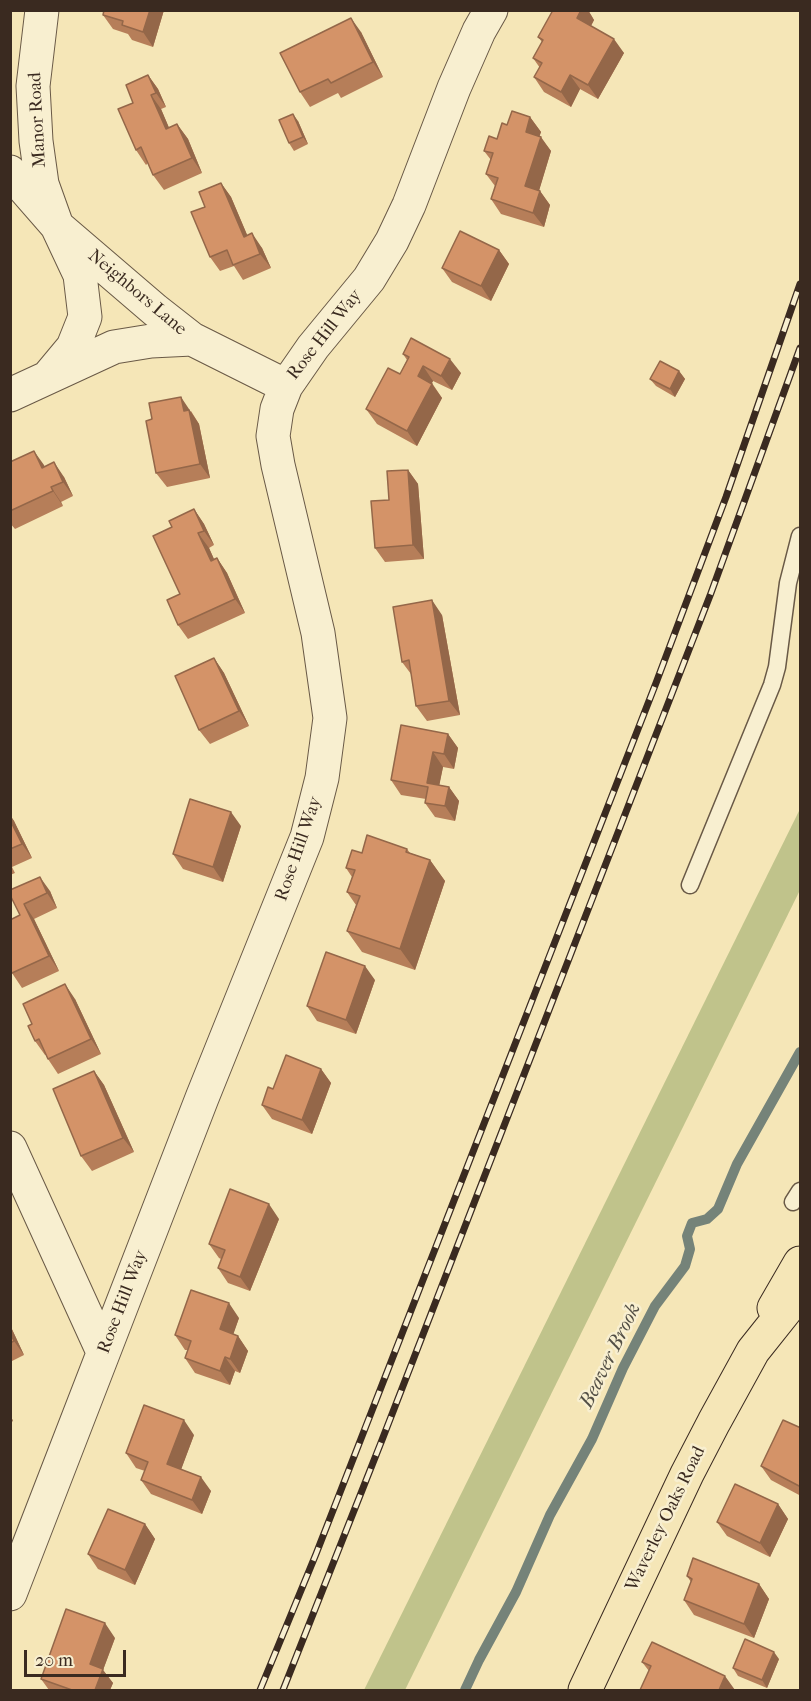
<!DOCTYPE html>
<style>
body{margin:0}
#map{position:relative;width:811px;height:1701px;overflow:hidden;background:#f5e6b7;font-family:"IM FELL French Canon",serif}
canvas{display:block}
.frame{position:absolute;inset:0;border:12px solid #3a2a20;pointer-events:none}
.scale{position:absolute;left:24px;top:1650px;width:102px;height:27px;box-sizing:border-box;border:3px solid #3a2a20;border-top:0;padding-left:8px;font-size:18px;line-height:21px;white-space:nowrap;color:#3a2a20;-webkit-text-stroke:4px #f8efd0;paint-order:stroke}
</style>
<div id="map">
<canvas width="811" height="1701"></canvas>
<div class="frame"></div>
<div class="scale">20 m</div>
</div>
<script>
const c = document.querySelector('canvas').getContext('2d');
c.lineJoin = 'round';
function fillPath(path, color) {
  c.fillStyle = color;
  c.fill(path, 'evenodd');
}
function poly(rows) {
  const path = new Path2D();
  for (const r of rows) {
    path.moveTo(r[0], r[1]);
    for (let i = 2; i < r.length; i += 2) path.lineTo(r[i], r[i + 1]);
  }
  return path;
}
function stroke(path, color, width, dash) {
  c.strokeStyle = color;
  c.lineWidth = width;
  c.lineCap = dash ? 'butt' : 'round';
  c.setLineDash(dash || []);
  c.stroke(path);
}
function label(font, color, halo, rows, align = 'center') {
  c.font = font + ' "IM FELL French Canon",serif';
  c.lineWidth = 5;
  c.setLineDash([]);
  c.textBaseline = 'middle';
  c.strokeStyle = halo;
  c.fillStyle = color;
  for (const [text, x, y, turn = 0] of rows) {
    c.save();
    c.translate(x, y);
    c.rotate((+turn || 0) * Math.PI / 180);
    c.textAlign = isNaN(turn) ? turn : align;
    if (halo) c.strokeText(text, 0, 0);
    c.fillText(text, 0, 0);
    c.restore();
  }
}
fillPath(poly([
 [800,809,800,890,405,1690,364,1690]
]), '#c0c38b');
stroke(poly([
 [465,1690,479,1660,516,1592,550,1515,592,1439,623,1368,655,1306,685,1266,690,1249,687,1236,692,1223,707,1219,718,1209,737,1164,800,1052]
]), '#758379', 10);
const lane = poly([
 [690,885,772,685,777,667,788,583,800,536],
 [793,1202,800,1191]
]);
const street = poly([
 [42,10,33,86,36,141,42,184,57,226,80,275,85,317,73,347,48,377],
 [10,172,57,226,155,310,192,339,286,386],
 [10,395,114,347,151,341,192,339],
 [10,1148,103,1352],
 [10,1594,202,1098,307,837,322,778,330,718,318,633,278,465,273,436,277,409,286,386,313,347,369,279,392,241,409,205,454,88,479,31,491,10]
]);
const primary = poly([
 [774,1308,800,1263],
 [585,1690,687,1474,714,1422,753,1351,800,1292]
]);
stroke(lane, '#695946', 19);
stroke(street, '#695946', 35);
stroke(primary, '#3a2a20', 35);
stroke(lane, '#f8efd0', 16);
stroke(street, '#f8efd0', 33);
stroke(primary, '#f5e6b7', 33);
const rail = poly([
 [260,1690,316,1554,656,683,726,497,800,284],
 [283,1690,382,1440,711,593,800,348]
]);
stroke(rail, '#3a2a20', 7);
stroke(rail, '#f8efd0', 4.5, [14]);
fillPath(poly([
 [104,10,164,10,153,47,132,40,128,34,113,29,103,15],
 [553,10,588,10,594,20,591,26,624,53,598,99,580,89,571,107,544,92,534,77,540,68,533,58,542,42,538,37],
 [361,32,383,77,341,98,338,93,310,107,300,92],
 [148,75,158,89,166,107,161,109,169,128,177,124,188,139,202,173,164,190,153,175,148,163,146,165,136,150,133,103],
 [530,117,541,132,539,136,551,151,539,190,540,191,550,205,544,227,501,214,491,199,495,186,486,174,491,160,484,151,497,139,507,125],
 [298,121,308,144,294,151,289,143],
 [221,183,231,197,247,235,262,248,271,268,243,280,234,266,220,271,210,257,205,207],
 [499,250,509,264,491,301,452,282,442,268],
 [403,354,461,373,452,390,433,381,432,383,442,398,417,446,377,424,366,409,400,374,407,360],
 [679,371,685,379,675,397,656,386,650,379],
 [191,411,199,424,210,478,167,487,156,473],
 [10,462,45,467,64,477,73,496,61,502,63,506,15,529,10,523],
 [408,470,418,484,424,559,385,562,375,548],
 [194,509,204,524,214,545,209,548,214,559,217,558,227,573,245,613,188,639,178,625,180,594,172,527],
 [442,615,460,715,427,721,416,706,411,674,402,662],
 [214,658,224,673,249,726,210,744,199,730],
 [448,734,458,748,454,769,443,767,439,785,449,787,459,801,455,821,435,817,425,803,426,799,401,795,391,780],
 [10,815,14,821,32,858,12,867,15,873,10,875],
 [241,826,223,882,183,869,173,854],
 [407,849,410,853,430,860,445,881,415,970,362,952,347,931,356,905,347,892,352,877,346,868,362,853],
 [50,891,57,908,34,919,59,971,22,988,12,973,20,915,10,895],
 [375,980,356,1034,317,1021,307,1006],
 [75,999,101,1054,58,1074,48,1059,46,1055,45,1055,35,1041],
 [321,1069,331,1083,312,1134,272,1119,262,1105,273,1089],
 [94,1071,104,1085,134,1152,92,1171,81,1156],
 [279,1219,250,1291,228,1283,218,1268,221,1259,219,1258,209,1244],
 [239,1318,233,1334,238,1336,248,1351,240,1373,235,1371,230,1385,195,1373,185,1358,188,1350,185,1350,175,1335],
 [10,1325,24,1355,10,1362],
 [801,1428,801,1496,771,1480,761,1466],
 [194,1435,181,1469,211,1491,202,1514,151,1494,141,1480,145,1471,136,1468,126,1453],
 [778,1504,788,1519,770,1557,727,1536,717,1522],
 [145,1524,155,1539,135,1585,98,1569,88,1554],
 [687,1576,759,1584,769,1599,754,1638,694,1615,684,1600,691,1582],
 [115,1638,103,1670,113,1683,110,1690,49,1690,41,1679],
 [779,1659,767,1688,738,1676,733,1668],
 [642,1662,735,1690,649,1671]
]), '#b67e59');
fillPath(poly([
 [150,10,164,10,153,47,143,32],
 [581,10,588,10,594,20,587,33,577,18],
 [351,18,361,32,383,77,373,62],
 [614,39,624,53,598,99,588,85],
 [148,75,158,89,166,107,156,93],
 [570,75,580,89,571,107,561,92],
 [151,95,161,109,176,144,166,129],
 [293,114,298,121,308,144,303,137],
 [530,117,541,132,536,147,526,132],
 [177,124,188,139,202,173,192,158],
 [541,137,551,151,536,201,525,186],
 [221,183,231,197,254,251,244,237],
 [540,191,550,205,544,227,533,213],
 [252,233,262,248,271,268,260,254],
 [499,250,509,264,491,301,481,286],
 [450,359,461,373,452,390,441,376],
 [423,366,433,381,428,390,418,376],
 [679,371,685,379,675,397,670,389],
 [432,384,442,398,417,446,407,431],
 [181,397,199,424,210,478,200,464,184,411],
 [34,451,44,465,52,483,42,468],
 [54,462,64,477,73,496,63,482],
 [408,470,418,484,424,559,413,545],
 [51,487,61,502,63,506,53,491],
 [194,509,204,524,214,545,204,531],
 [198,533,209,548,221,575,211,561],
 [217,558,227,573,245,613,235,599],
 [432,600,442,615,460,715,449,701],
 [214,658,224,673,249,726,239,711],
 [448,734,458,748,454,769,444,754],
 [433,752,443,767,437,797,427,783],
 [449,787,459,801,455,821,445,806],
 [231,812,241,826,223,882,213,867],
 [10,815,14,821,32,858,22,844,10,820],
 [430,860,445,881,415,970,400,949],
 [40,877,50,891,57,908,47,893],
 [24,904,34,919,59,971,49,956],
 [365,966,375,980,356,1034,346,1020],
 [65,984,75,999,101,1054,91,1039],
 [321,1069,331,1083,312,1134,302,1120],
 [94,1071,104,1085,134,1152,123,1138],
 [269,1204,279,1219,250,1291,240,1277],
 [229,1303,239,1318,230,1344,220,1329],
 [10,1325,24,1355,14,1341,10,1333],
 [238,1336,248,1351,240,1373,230,1359],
 [225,1357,235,1371,230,1385,220,1371],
 [10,1417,13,1420,10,1427],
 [184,1420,194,1435,178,1478,167,1464],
 [201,1477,211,1491,202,1514,192,1500],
 [778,1504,788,1519,770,1557,760,1543],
 [145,1524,155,1539,135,1585,125,1570],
 [759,1584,769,1599,754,1638,744,1624],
 [105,1623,115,1638,103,1670,113,1683,110,1690,95,1690,90,1664],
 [774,1652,779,1659,767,1688,762,1680],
 [725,1676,735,1690,719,1690]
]), '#946749');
const building = poly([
 [104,10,150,10,143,32,122,25,123,21,103,15,104,10],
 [553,10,581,10,577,18,614,39,588,85,570,75,561,92,534,77,542,63,533,58,543,40,538,37,553,10],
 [351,18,373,62,331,83,328,79,300,92,280,53,351,18],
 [148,75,156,93,151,95,166,129,177,124,192,158,153,175,141,147,136,150,118,109,133,103,126,85,148,75],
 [512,111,530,117,526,132,541,137,525,186,540,191,533,213,491,199,498,178,486,174,493,153,484,151,489,136,497,139,502,123,507,125,512,111],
 [293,114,303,137,289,143,279,120,293,114],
 [221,183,244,237,252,233,260,254,233,265,227,250,210,257,191,212,205,207,199,192,221,183],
 [460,231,499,250,481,286,442,268,460,231],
 [411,338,450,359,441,376,423,366,418,376,432,384,407,431,366,409,388,368,400,374,409,357,403,354,411,338],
 [660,361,679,371,670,389,650,379,660,361],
 [181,397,184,411,189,410,200,464,156,473,146,421,152,419,149,403,181,397],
 [34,451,42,468,54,462,63,482,51,487,53,491,10,511,10,462,34,451],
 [408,470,413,545,375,548,371,501,389,500,387,471,408,470],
 [194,509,204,531,198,533,211,561,217,558,235,599,178,625,167,600,180,594,153,536,172,527,169,521,194,509],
 [432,600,449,701,416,706,409,660,402,662,393,607,432,600],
 [214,658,239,711,199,730,175,676,214,658],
 [401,725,448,734,444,754,433,752,427,783,449,787,445,806,425,803,428,787,391,780,401,725],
 [190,799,231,812,213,867,173,854,190,799],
 [10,820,22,844,10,849,10,820],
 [367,835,407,849,406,852,430,860,400,949,347,931,360,896,347,892,355,870,346,868,352,850,362,853,367,835],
 [40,877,47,893,24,904,49,956,12,973,10,970,10,920,20,915,10,895,10,890,40,877],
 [326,952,365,966,346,1020,307,1006,326,952],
 [65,984,91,1039,48,1059,39,1039,35,1041,28,1026,32,1024,23,1004,65,984],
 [286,1055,321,1069,302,1120,262,1105,268,1087,273,1089,286,1055],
 [94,1071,123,1138,81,1156,53,1089,94,1071],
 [230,1189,269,1204,240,1277,218,1268,225,1250,209,1244,230,1189],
 [191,1290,229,1303,220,1329,238,1336,230,1359,225,1357,220,1371,185,1358,191,1341,175,1335,191,1290],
 [10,1333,14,1341,10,1343,10,1333],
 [144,1405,184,1420,167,1464,201,1477,192,1500,141,1480,148,1462,126,1453,144,1405],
 [783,1420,801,1428,801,1487,761,1466,783,1420],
 [735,1484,778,1504,760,1543,717,1522,735,1484],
 [108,1509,145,1524,125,1570,88,1554,108,1509],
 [693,1558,759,1584,744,1624,684,1600,692,1579,687,1576,693,1558],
 [66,1609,105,1623,90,1664,103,1669,95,1690,72,1690,41,1679,66,1609],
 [745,1639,774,1652,762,1680,733,1668,745,1639],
 [652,1642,725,1676,719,1690,640,1690,651,1666,642,1662,652,1642]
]);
fillPath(building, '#d49368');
stroke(building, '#946749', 1.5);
label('18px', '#3a2a20', '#f8efd0', [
 ["Manor Road",38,120,-93],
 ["Neighbors Lane",137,293,40],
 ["Rose Hill Way",325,335,-52],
 ["Rose Hill Way",299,849,-71],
 ["Rose Hill Way",123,1302,-69],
 ["Waverley Oaks Road",666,1519,-64]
]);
label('italic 20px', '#534f45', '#f8efd0', [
 ["Beaver Brook",611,1356,-64]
]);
</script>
